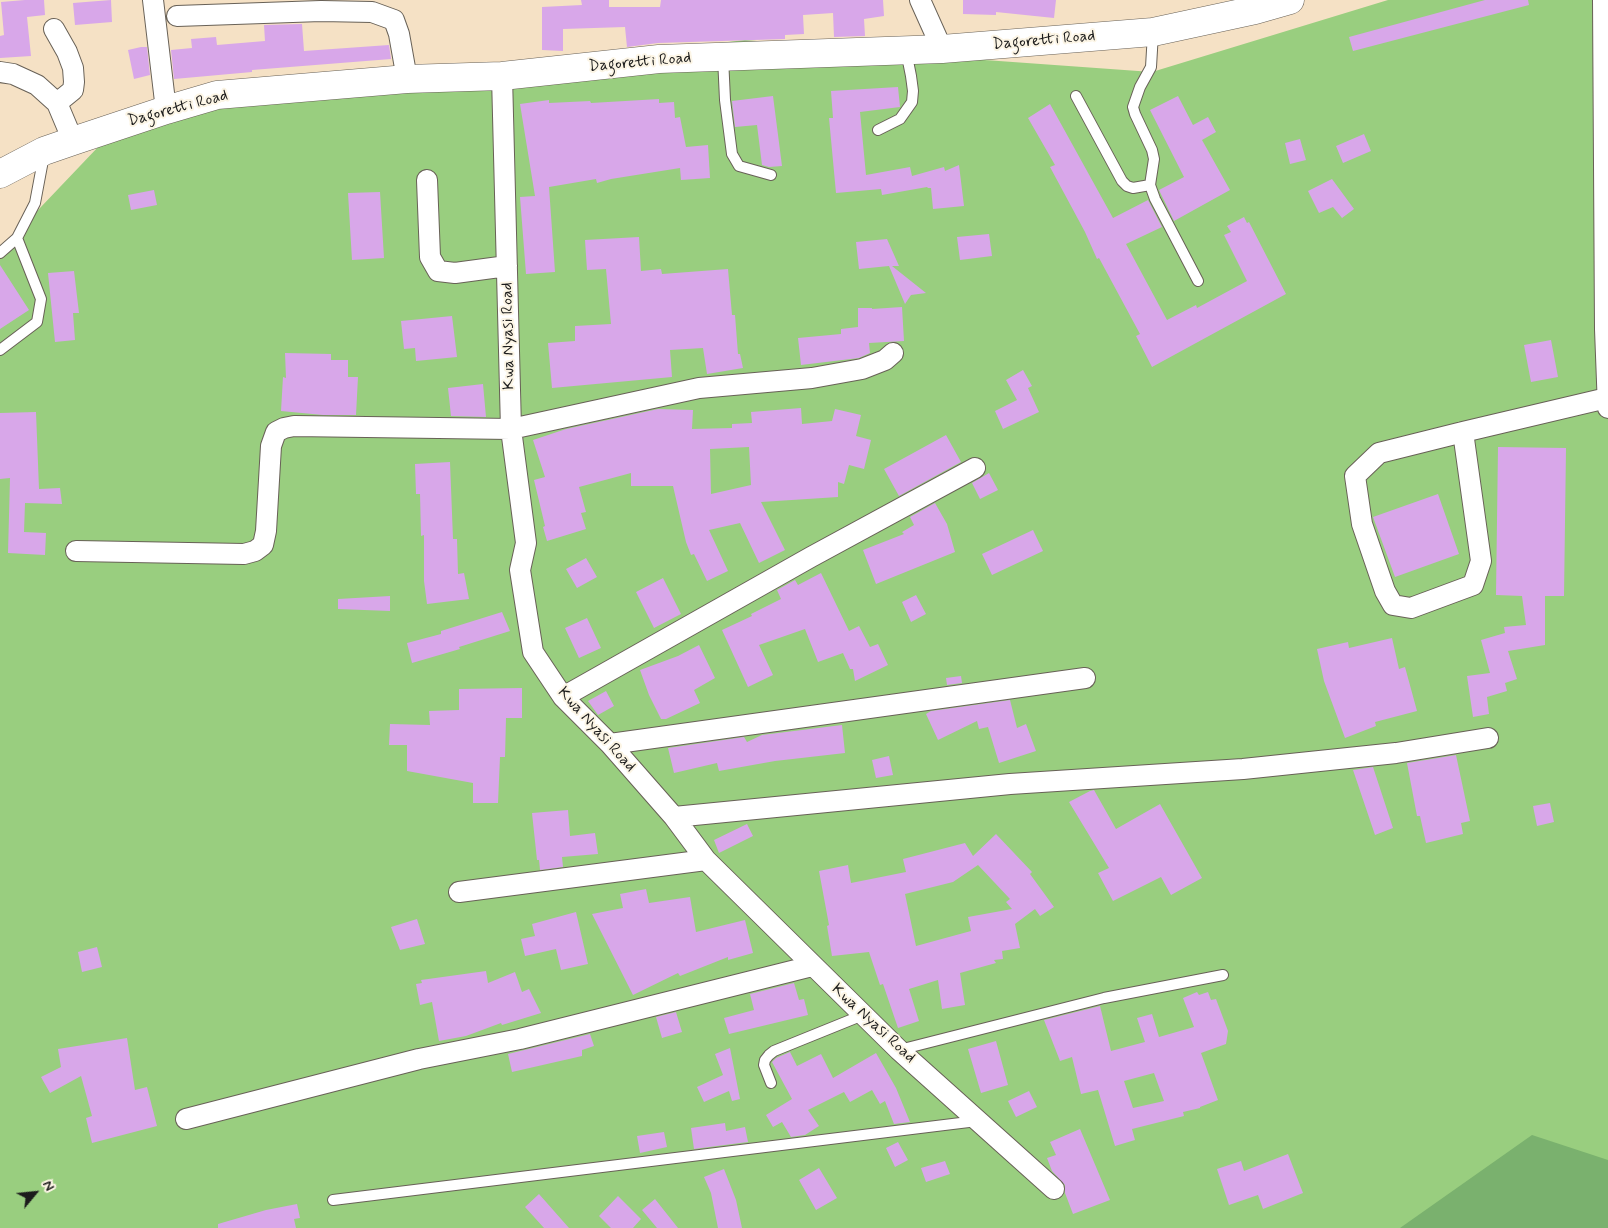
<!DOCTYPE html>
<style>
body{margin:0}
#map{position:relative;width:1608px;height:1228px;overflow:hidden;background:#f5e1c5;font-family:Mynerve,sans-serif}
canvas{display:block}
.north{position:absolute;left:10px;top:1168px;width:50px;height:50px;-webkit-text-stroke:4px #fcf5e5;paint-order:stroke;rotate:62deg;font-size:14px;font-weight:700;line-height:20px;text-align:center;color:#1c1c1c}
.north::after{content:'';display:block;margin:auto;width:18px;height:22px;background:#1c1c1c;clip-path:polygon(50% 0,100% 100%,50% 72%,0 100%)}
</style>
<div id="map">
<canvas width="1608" height="1228"></canvas>
<div class="north">N</div>
</div>
<script>
const c = document.querySelector('canvas').getContext('2d');
c.lineJoin = 'round';
function fillPath(path, color) {
  c.fillStyle = color;
  c.fill(path, 'evenodd');
}
function poly(rows) {
  const path = new Path2D();
  for (const r of rows) {
    path.moveTo(r[0], r[1]);
    for (let i = 2; i < r.length; i += 2) path.lineTo(r[i], r[i + 1]);
  }
  return path;
}
function stroke(path, color, width, dash) {
  c.strokeStyle = color;
  c.lineWidth = width;
  c.lineCap = dash ? 'butt' : 'round';
  c.setLineDash(dash || []);
  c.stroke(path);
}
function label(font, color, halo, rows, align = 'center') {
  c.font = font + ' Mynerve,sans-serif';
  c.lineWidth = 4;
  c.setLineDash([]);
  c.textBaseline = 'middle';
  c.strokeStyle = halo;
  c.fillStyle = color;
  for (const [text, x, y, turn = 0] of rows) {
    c.save();
    c.translate(x, y);
    c.rotate((+turn || 0) * Math.PI / 180);
    c.textAlign = isNaN(turn) ? turn : align;
    if (halo) c.strokeText(text, 0, 0);
    c.fillText(text, 0, 0);
    c.restore();
  }
}
fillPath(poly([
 [1388,0,1608,0,1608,1228,0,1228,0,250,139,104,384,81,745,40,957,58,1152,72]
]), '#99ce7f');
fillPath(poly([
 [1532,1135,1608,1160,1608,1228,1400,1228]
]), '#7ab16e');
fillPath(poly([
 [25,0,44,0,45,15,27,17,31,56,0,58,0,36,4,35,1,2],
 [111,0,112,22,75,25,73,3],
 [581,0,609,0,609,7,660,7,661,0,883,0,884,16,864,19,865,36,834,37,833,13,803,15,804,34,785,35,785,39,658,43,627,47,625,27,563,29,563,51,542,50,542,7,582,5],
 [963,0,1056,0,1054,18,996,12,996,15,963,14],
 [1485,0,1528,0,1529,5,1353,51,1349,37],
 [302,24,304,51,389,45,391,59,252,70,252,72,174,79,171,50,192,48,191,39,216,37,217,45,265,41,264,25],
 [141,47,147,47,150,75,134,79,128,50],
 [898,87,900,107,860,112,866,175,910,167,912,176,944,167,945,171,959,165,964,206,933,209,931,188,928,188,927,187,882,195,881,189,836,193,829,118,833,118,831,91],
 [773,96,782,166,769,167,762,165,757,125,735,127,732,101],
 [1178,96,1193,125,1208,117,1216,132,1202,140,1230,190,1174,221,1159,190,1184,177,1150,110],
 [659,99,659,103,674,102,675,118,680,117,686,147,708,145,710,178,681,180,680,168,611,179,597,183,596,179,549,187,555,272,526,274,520,197,535,196,520,104,549,100,549,103,590,101,591,103],
 [1050,104,1113,218,1148,200,1162,227,1126,244,1167,320,1196,305,1197,308,1247,281,1224,235,1231,232,1227,226,1244,217,1247,223,1249,222,1286,294,1152,367,1136,336,1140,334,1099,258,1097,259,1085,232,1050,167,1055,165,1028,118],
 [1364,134,1371,151,1343,163,1336,146],
 [1300,139,1306,160,1290,164,1285,143],
 [1332,179,1354,209,1342,218,1333,207,1319,213,1308,191],
 [154,190,157,205,131,210,128,195],
 [380,192,384,258,352,260,348,193],
 [989,234,992,256,960,260,957,237],
 [639,237,641,271,661,269,662,274,728,269,732,315,735,315,738,354,740,354,743,368,707,374,703,348,670,350,672,377,552,388,548,343,575,341,575,326,611,324,606,269,587,270,585,240],
 [887,239,899,266,892,266,926,293,911,295,905,304,889,266,859,269,856,242],
 [0,265,29,310,0,329],
 [74,271,79,313,73,313,75,340,55,342,48,273],
 [902,307,904,341,869,343,870,353,859,358,801,365,798,338,841,334,841,329,858,327,858,308,872,308,872,309],
 [452,316,457,357,416,361,415,348,404,349,401,321],
 [1551,340,1558,377,1531,382,1524,345],
 [285,353,331,354,331,360,348,360,348,377,358,377,356,415,323,415,281,411,283,377,286,378],
 [1023,370,1032,386,1028,388,1039,412,1003,429,995,411,1017,400,1006,380],
 [483,384,486,417,451,416,448,388],
 [801,408,802,424,832,421,835,409,861,415,856,436,871,440,864,469,849,465,844,484,838,482,838,497,761,502,785,550,759,563,740,523,709,530,728,571,707,581,694,554,691,555,686,542,673,486,631,486,631,473,579,487,586,512,581,513,586,529,547,541,543,527,545,526,534,480,545,477,533,440,566,429,658,409,693,410,692,429,732,428,732,424,752,423,751,412],
 [749,447,751,485,711,494,710,449],
 [36,412,39,489,60,488,62,504,25,503,24,532,46,533,45,555,8,553,10,478,0,479,0,413],
 [946,435,961,462,899,496,884,469],
 [1498,447,1566,448,1564,596,1545,596,1545,645,1508,651,1517,679,1505,683,1507,691,1487,697,1489,714,1473,717,1467,676,1490,673,1481,640,1505,633,1504,627,1526,625,1522,596,1496,595],
 [450,462,453,539,457,539,458,574,464,573,469,599,427,604,424,581,424,535,421,536,420,494,416,494,415,464],
 [989,473,998,490,980,499,972,483],
 [1438,494,1459,554,1395,577,1373,517],
 [935,503,947,524,955,552,876,584,863,550,904,534,902,532,914,525,910,517],
 [1033,530,1043,551,992,575,982,554],
 [586,558,597,577,577,588,566,569],
 [821,573,849,631,859,626,870,647,878,644,888,665,855,681,853,669,850,669,843,653,818,662,805,629,759,645,773,675,748,687,722,630,752,616,751,614,781,599,777,590,795,580,798,585],
 [663,578,681,614,654,628,636,592],
 [916,595,926,614,911,622,902,602],
 [390,596,390,611,338,609,338,599],
 [502,612,510,631,459,647,460,649,412,663,407,643,441,634,441,631],
 [587,618,601,648,579,658,565,628],
 [1392,638,1399,669,1405,667,1417,711,1375,722,1376,726,1345,738,1324,681,1317,649,1348,642,1349,648],
 [699,645,715,678,694,690,700,703,666,719,661,719,649,695,640,670,678,656],
 [961,676,962,683,947,685,946,678],
 [522,688,522,718,506,718,505,757,500,757,498,803,473,803,473,783,407,771,407,745,389,745,390,724,430,725,429,711,459,710,459,689],
 [606,691,614,706,598,715,588,701],
 [1010,700,1017,728,1026,724,1036,751,999,763,988,727,979,729,977,721,938,740,926,714,931,711],
 [842,725,845,753,775,761,719,771,717,763,674,773,668,748,744,737,747,742,762,735],
 [1456,755,1470,821,1461,823,1463,834,1426,843,1420,816,1417,816,1407,763],
 [889,756,893,775,876,778,872,760],
 [1373,767,1393,828,1375,835,1353,770],
 [1094,790,1116,829,1160,804,1202,878,1171,895,1161,877,1113,901,1098,873,1109,868,1069,802,1090,791],
 [1550,803,1554,822,1537,826,1533,806],
 [568,810,570,836,595,833,598,854,562,857,563,867,540,870,539,860,537,860,532,813],
 [747,824,753,836,719,853,714,840],
 [996,834,1032,872,1030,874,1054,907,1040,916,1035,909,1015,924,1020,948,1002,951,1003,959,994,960,996,963,960,973,965,1005,942,1009,938,980,909,989,919,1021,898,1028,883,984,880,985,869,952,832,956,827,926,829,925,819,871,848,865,851,883,906,872,903,859,965,843,973,856],
 [978,865,1010,899,1006,902,1012,909,968,917,971,931,916,946,905,894,953,882],
 [646,889,649,903,690,897,696,932,745,920,753,953,728,960,728,957,680,976,678,973,633,995,592,914,623,908,620,894],
 [576,912,588,964,561,970,556,949,525,956,521,939,535,936,532,924],
 [417,919,425,944,400,950,391,927],
 [97,947,102,967,82,972,78,952],
 [486,971,488,983,515,972,522,992,529,989,541,1013,502,1025,501,1023,466,1036,439,1041,432,1002,420,1005,416,984,422,983,421,980],
 [794,983,799,1000,804,999,808,1015,729,1034,724,1018,754,1010,750,994],
 [1197,992,1199,995,1208,992,1211,1000,1216,999,1228,1031,1226,1044,1201,1053,1218,1100,1200,1107,1200,1108,1183,1112,1184,1116,1132,1129,1135,1140,1115,1146,1098,1090,1081,1094,1072,1057,1060,1061,1044,1020,1100,1006,1111,1051,1145,1042,1137,1018,1152,1014,1159,1037,1194,1027,1183,998],
 [1154,1073,1164,1101,1133,1108,1124,1081],
 [676,1012,682,1032,662,1038,656,1017],
 [590,1034,594,1046,582,1050,582,1056,512,1072,508,1054],
 [127,1038,135,1090,147,1087,157,1126,92,1143,86,1118,92,1116,81,1076,50,1093,41,1077,61,1067,58,1049],
 [996,1041,1008,1085,981,1093,968,1049],
 [730,1048,740,1099,732,1101,729,1091,704,1102,697,1087,723,1075,715,1054],
 [790,1052,797,1066,821,1054,833,1078,876,1053,896,1088,910,1122,894,1124,885,1101,880,1104,872,1090,850,1102,844,1092,808,1110,819,1126,805,1135,791,1137,782,1122,773,1127,766,1115,792,1099,772,1062,776,1058],
 [1029,1091,1037,1107,1016,1117,1008,1101],
 [725,1123,726,1131,745,1127,748,1142,694,1149,691,1128],
 [1080,1129,1110,1200,1073,1214,1065,1193,1065,1185,1052,1171,1047,1158,1056,1155,1050,1142],
 [664,1132,667,1147,640,1153,637,1136],
 [898,1142,908,1160,895,1167,886,1148],
 [1288,1154,1303,1193,1263,1209,1258,1195,1229,1205,1217,1169,1241,1161,1244,1171],
 [945,1161,950,1174,926,1182,921,1168],
 [819,1168,837,1198,816,1210,799,1180],
 [724,1169,736,1200,742,1228,718,1228,711,1193,704,1177],
 [539,1194,569,1228,544,1228,525,1207],
 [618,1196,641,1219,633,1228,611,1228,599,1216],
 [655,1199,678,1228,657,1228,642,1210],
 [297,1204,300,1218,294,1219,296,1228,218,1228,218,1224,266,1210]
]), '#d8a7e9');
const service = poly([
 [1153,33,1151,67,1140,87,1133,107,1135,114,1152,150,1154,159,1150,185,1155,199,1198,281],
 [723,57,725,100,732,154,739,166,771,175],
 [1076,96,1122,181,1127,186,1133,188,1150,185],
 [878,130,900,119,912,102,913,91,911,76,906,51],
 [0,253,17,238,35,203,44,155],
 [0,350,37,322,41,299,17,238],
 [899,1050,1104,998,1223,975],
 [771,1083,764,1065,765,1060,769,1055,774,1051,863,1015],
 [333,1200,977,1121]
]);
const minor = poly([
 [153,0,166,110],
 [920,0,942,49],
 [1603,0,1605,329,1608,408],
 [177,16,321,11,372,12,394,20,399,34,407,79],
 [54,29,67,52,73,68,74,82,73,90,57,103],
 [0,72,13,74,37,85,57,103,73,141],
 [502,76,511,429,526,543,520,570,533,652,563,697,610,744,674,817,706,860,899,1050,1054,1189],
 [427,180,430,257,438,271,455,273,507,266],
 [1463,432,1481,561,1473,585,1411,608,1393,605,1385,591,1362,524,1355,476,1379,453,1463,432,1607,398],
 [76,551,244,554,255,551,263,545,266,531,271,446,276,432,284,428,294,426,511,429,699,388,812,378,862,369,885,360,893,353],
 [563,697,811,557,975,468],
 [610,744,1085,678],
 [674,817,1010,784,1243,769,1396,753,1488,738],
 [459,892,706,860],
 [186,1119,419,1059,520,1039,812,966]
]);
const secondary = poly([
 [0,174,44,151,73,141,166,110,217,95,407,79,502,76,659,59,942,49,1153,32,1255,10,1290,0]
]);
stroke(service, '#686157', 12);
stroke(minor, '#686157', 22);
stroke(secondary, '#686157', 29);
stroke(service, '#fff', 10);
stroke(minor, '#fff', 20);
stroke(secondary, '#fff', 28);
label('16px', '#1c1c1c', '#fcf5e5', [
 ["Dagoretti Road",1044,41,-5],
 ["Dagoretti Road",640,63,-5],
 ["Dagoretti Road",178,109,-15],
 ["Kwa Nyasi Road",509,336,-91],
 ["Kwa Nyasi Road",596,730,48],
 ["Kwa Nyasi Road",873,1024,43]
]);
</script>
